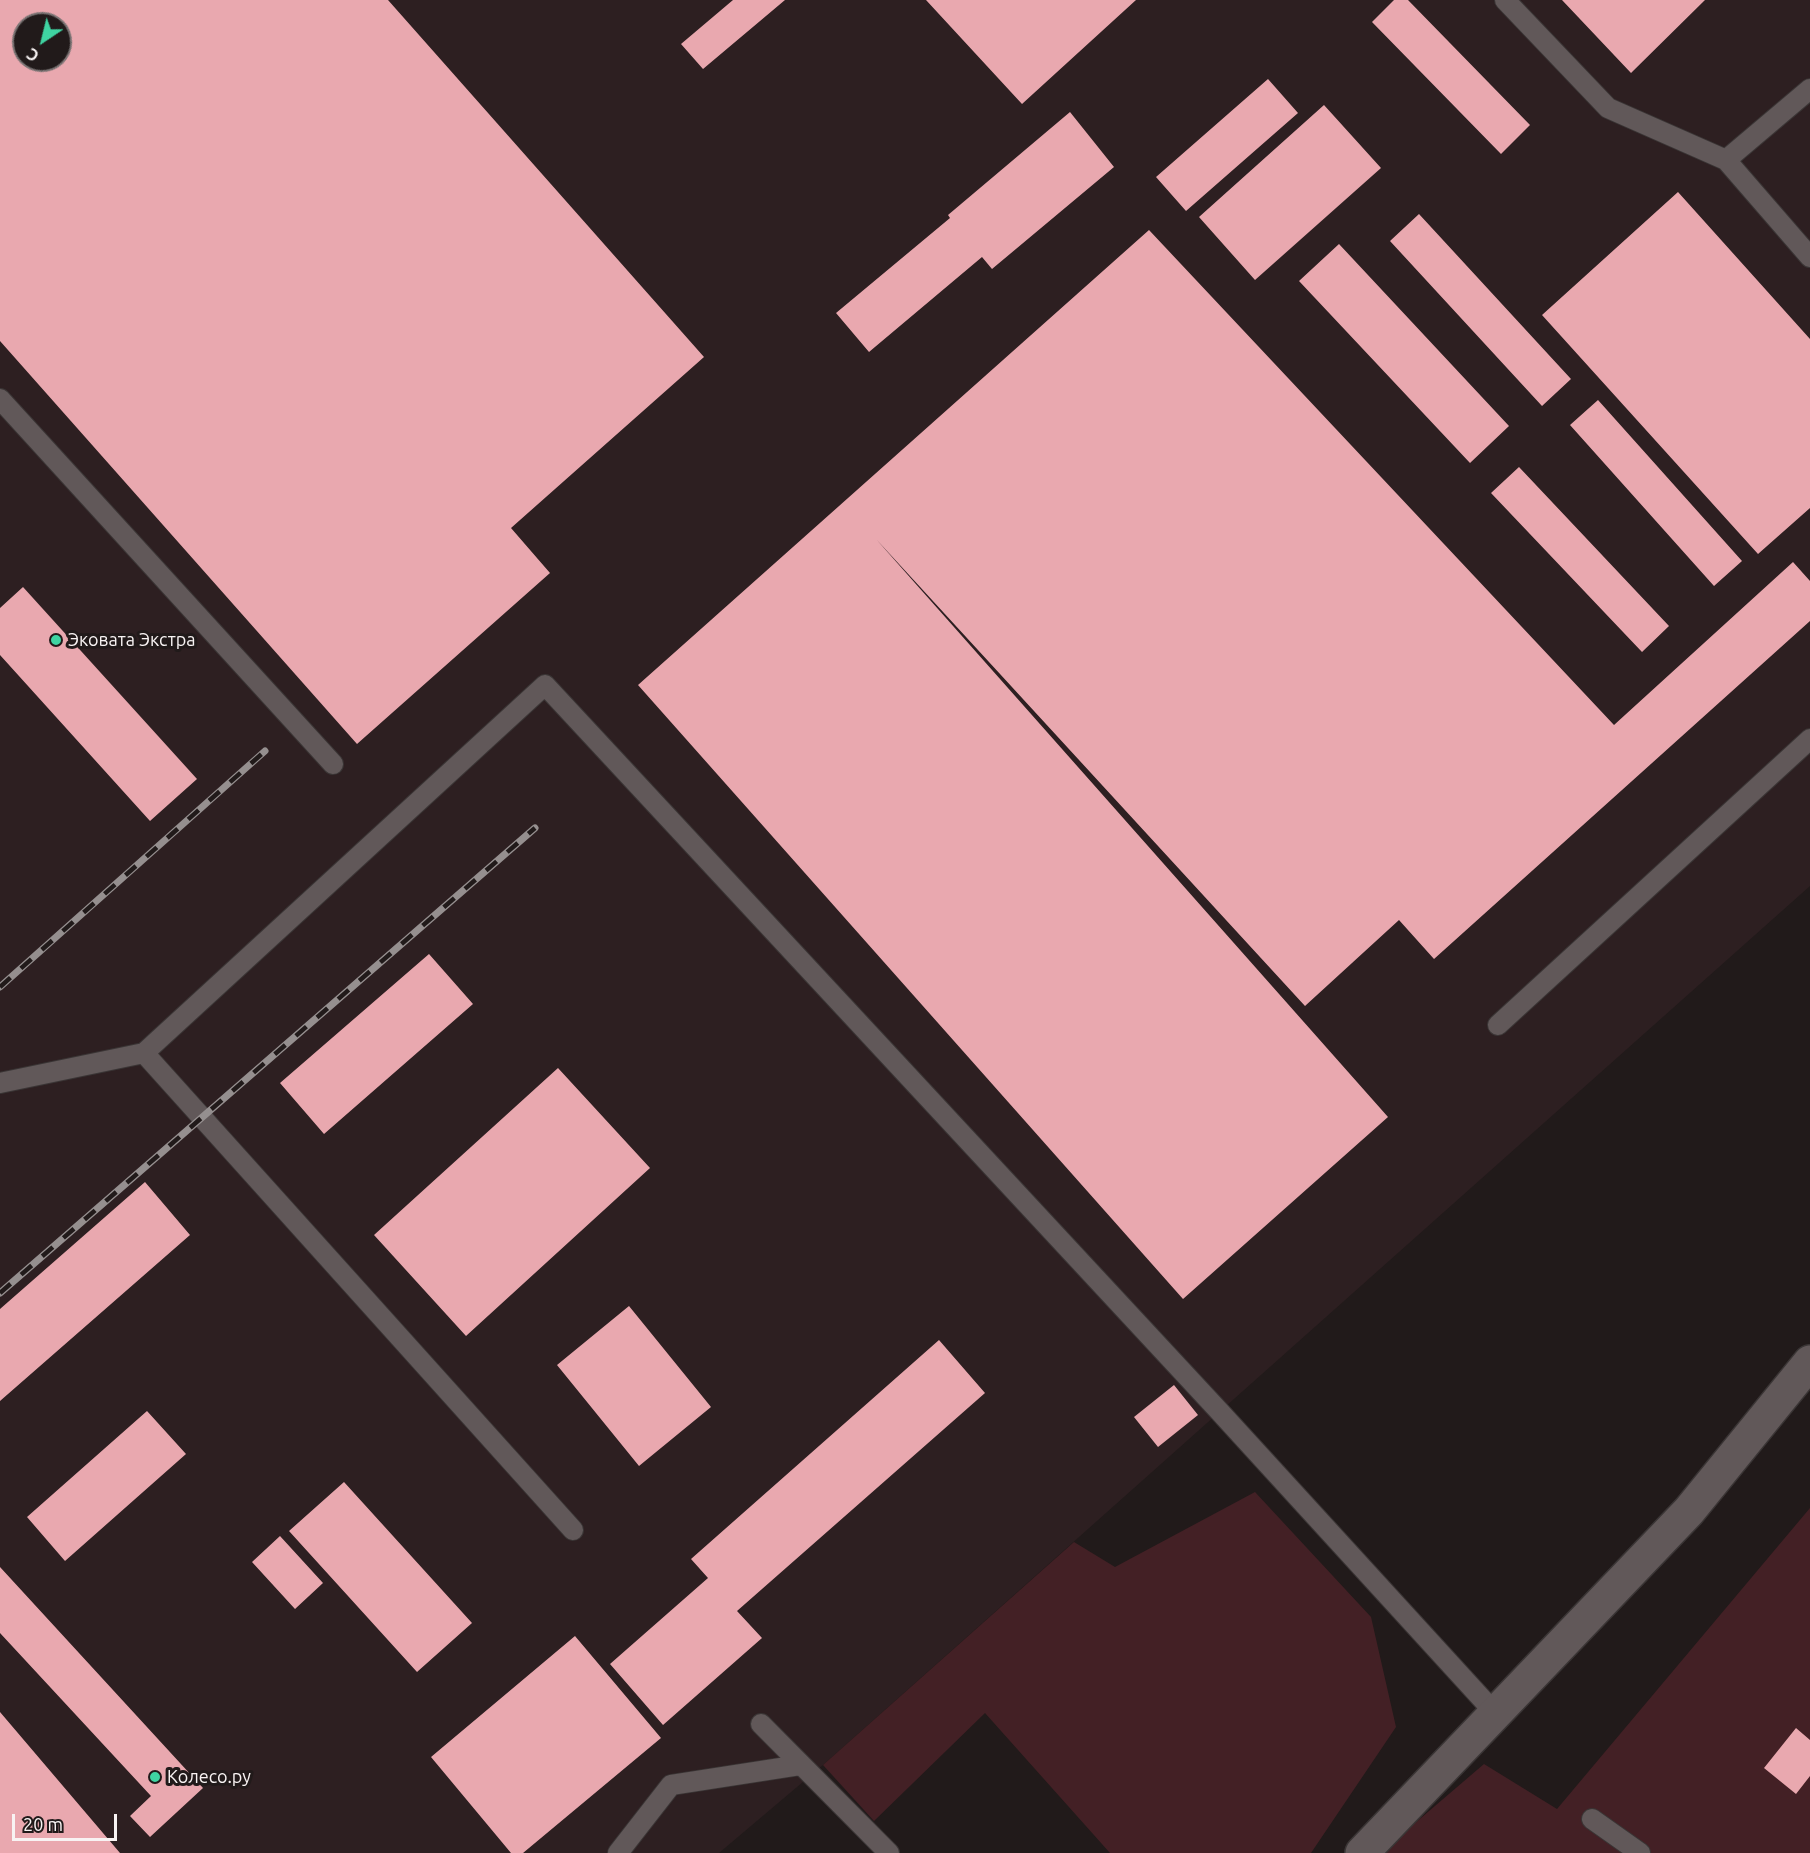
<!DOCTYPE html>
<meta charset="utf-8">
<style>
body{margin:0}
#map{position:relative;width:1810px;height:1853px;overflow:hidden;background:#211a1a;font-family:Ubuntu,sans-serif}
canvas{display:block}
.north{position:absolute;left:12px;top:12px;width:60px;height:60px;box-sizing:border-box;background:#211a1a;border:2px solid #777171;border-radius:50%;rotate:215deg;font-size:16px;font-weight:700;line-height:24px;text-align:center;color:#f8f3f3}
.north::after{content:'';display:block;margin:auto;width:21px;height:27px;background:#3fd4a2;clip-path:polygon(50% 0,100% 100%,50% 72%,0 100%)}
.scale{position:absolute;left:12px;top:1814px;width:105px;height:27px;box-sizing:border-box;border:3px solid #f8f3f3;border-top:0;padding-left:8px;font-size:18px;line-height:21px;white-space:nowrap;color:#f8f3f3;-webkit-text-stroke:4px #211a1a;paint-order:stroke}
</style>
<div id="map">
<canvas width="1810" height="1853"></canvas>
<div class="north">С</div>
<div class="scale">20 m</div>
</div>
<script>
const c = document.querySelector('canvas').getContext('2d');
c.lineJoin = 'round';
function fillPath(path, color) {
  c.fillStyle = color;
  c.fill(path, 'evenodd');
}
function poly(rows) {
  const path = new Path2D();
  for (const r of rows) {
    path.moveTo(r[0], r[1]);
    for (let i = 2; i < r.length; i += 2) path.lineTo(r[i], r[i + 1]);
  }
  return path;
}
function stroke(path, color, width, dash) {
  c.strokeStyle = color;
  c.lineWidth = width;
  c.lineCap = dash ? 'butt' : 'round';
  c.setLineDash(dash || []);
  c.stroke(path);
}
function label(font, color, halo, rows, align = 'center') {
  c.font = font + ' Ubuntu,sans-serif';
  c.lineWidth = 6;
  c.setLineDash([]);
  c.textBaseline = 'middle';
  c.strokeStyle = halo;
  c.fillStyle = color;
  for (const [text, x, y, turn = 0] of rows) {
    c.save();
    c.translate(x, y);
    c.rotate((+turn || 0) * Math.PI / 180);
    c.textAlign = isNaN(turn) ? turn : align;
    if (halo) c.strokeText(text, 0, 0);
    c.fillText(text, 0, 0);
    c.restore();
  }
}
fillPath(poly([
 [0,0,1810,0,1810,886,823,1765,719,1853,0,1853],
 [24,24,60,24,60,60,24,60]
]), '#2d1f21');
fillPath(poly([
 [1255,1492,1371,1617,1396,1727,1311,1853,1110,1853,985,1713,874,1821,823,1765,1074,1542,1115,1567],
 [1810,1508,1810,1853,1380,1853,1484,1764,1557,1809]
]), '#432025');
fillPath(poly([
 [0,0,388,0,704,357,511,528,550,573,357,744,0,341],
 [24,24,60,24,60,60,24,60],
 [733,0,785,0,703,69,681,44],
 [926,0,1136,0,1022,104],
 [1394,0,1408,0,1530,125,1501,154,1372,22],
 [1562,0,1705,0,1631,73],
 [1268,79,1298,113,1186,211,1156,177],
 [1324,105,1381,168,1255,280,1199,217],
 [1070,112,1114,167,992,269,982,257,869,352,836,313,950,218,948,215],
 [1678,192,1810,339,1810,508,1758,554,1542,315],
 [1419,214,1571,379,1542,406,1390,241],
 [1149,230,1614,725,1793,562,1810,581,1810,621,1434,959,1399,920,1305,1006,876,539,1388,1117,1183,1299,638,685],
 [1339,244,1509,426,1470,463,1299,281],
 [1598,400,1742,561,1714,586,1570,425],
 [1519,467,1669,626,1642,652,1491,493],
 [23,587,197,779,150,821,0,655,0,608],
 [429,954,473,1004,324,1134,280,1083],
 [558,1068,650,1168,466,1336,374,1235],
 [145,1182,190,1235,0,1401,0,1309],
 [629,1306,711,1407,639,1466,557,1365],
 [939,1340,985,1393,737,1611,762,1638,663,1725,610,1664,708,1578,691,1559],
 [1174,1385,1198,1415,1158,1447,1134,1417],
 [147,1411,186,1454,65,1561,27,1517],
 [344,1482,472,1623,417,1672,289,1531],
 [280,1536,323,1583,295,1609,252,1562],
 [0,1567,203,1788,150,1837,130,1816,151,1796,0,1633],
 [575,1636,661,1738,523,1853,511,1853,431,1757],
 [0,1712,120,1853,0,1853],
 [1796,1728,1810,1740,1810,1776,1796,1794,1764,1768]
]), '#e9a8af');
const service = poly([
 [1505,0,1608,108,1726,160,1810,257],
 [1726,160,1810,89],
 [0,399,333,764],
 [1498,1025,1810,739],
 [0,1083,144,1053],
 [573,1530,144,1053,545,685,1220,1412,1495,1713],
 [761,1724,889,1853],
 [1592,1819,1640,1853],
 [618,1853,671,1785,800,1765]
]);
const minor = poly([
 [1362,1853,1689,1511,1810,1362]
]);
stroke(service, '#3a3535', 22);
stroke(minor, '#3a3535', 36);
stroke(service, '#615859', 20);
stroke(minor, '#615859', 33);
const rail = poly([
 [0,987,265,751],
 [0,1293,535,828]
]);
stroke(rail, '#958f8f', 7);
stroke(rail, '#211a1a', 4.5, [14]);
for (const [x, y, r, color] of [
 [56,640,6,"#3fd4a2"],
 [155,1777,6,"#3fd4a2"]
]) {
  const dot = new Path2D();
  dot.arc(x, y, r, 0, 2 * Math.PI);
  c.fillStyle = color;
  c.fill(dot);
  stroke(dot, '#211a1a', 2);
}
label('18px', '#f8f3f3', '#211a1a', [
 ["Эковата Экстра",68,640],
 ["Колесо.ру",167,1777]
], 'left');
</script>
